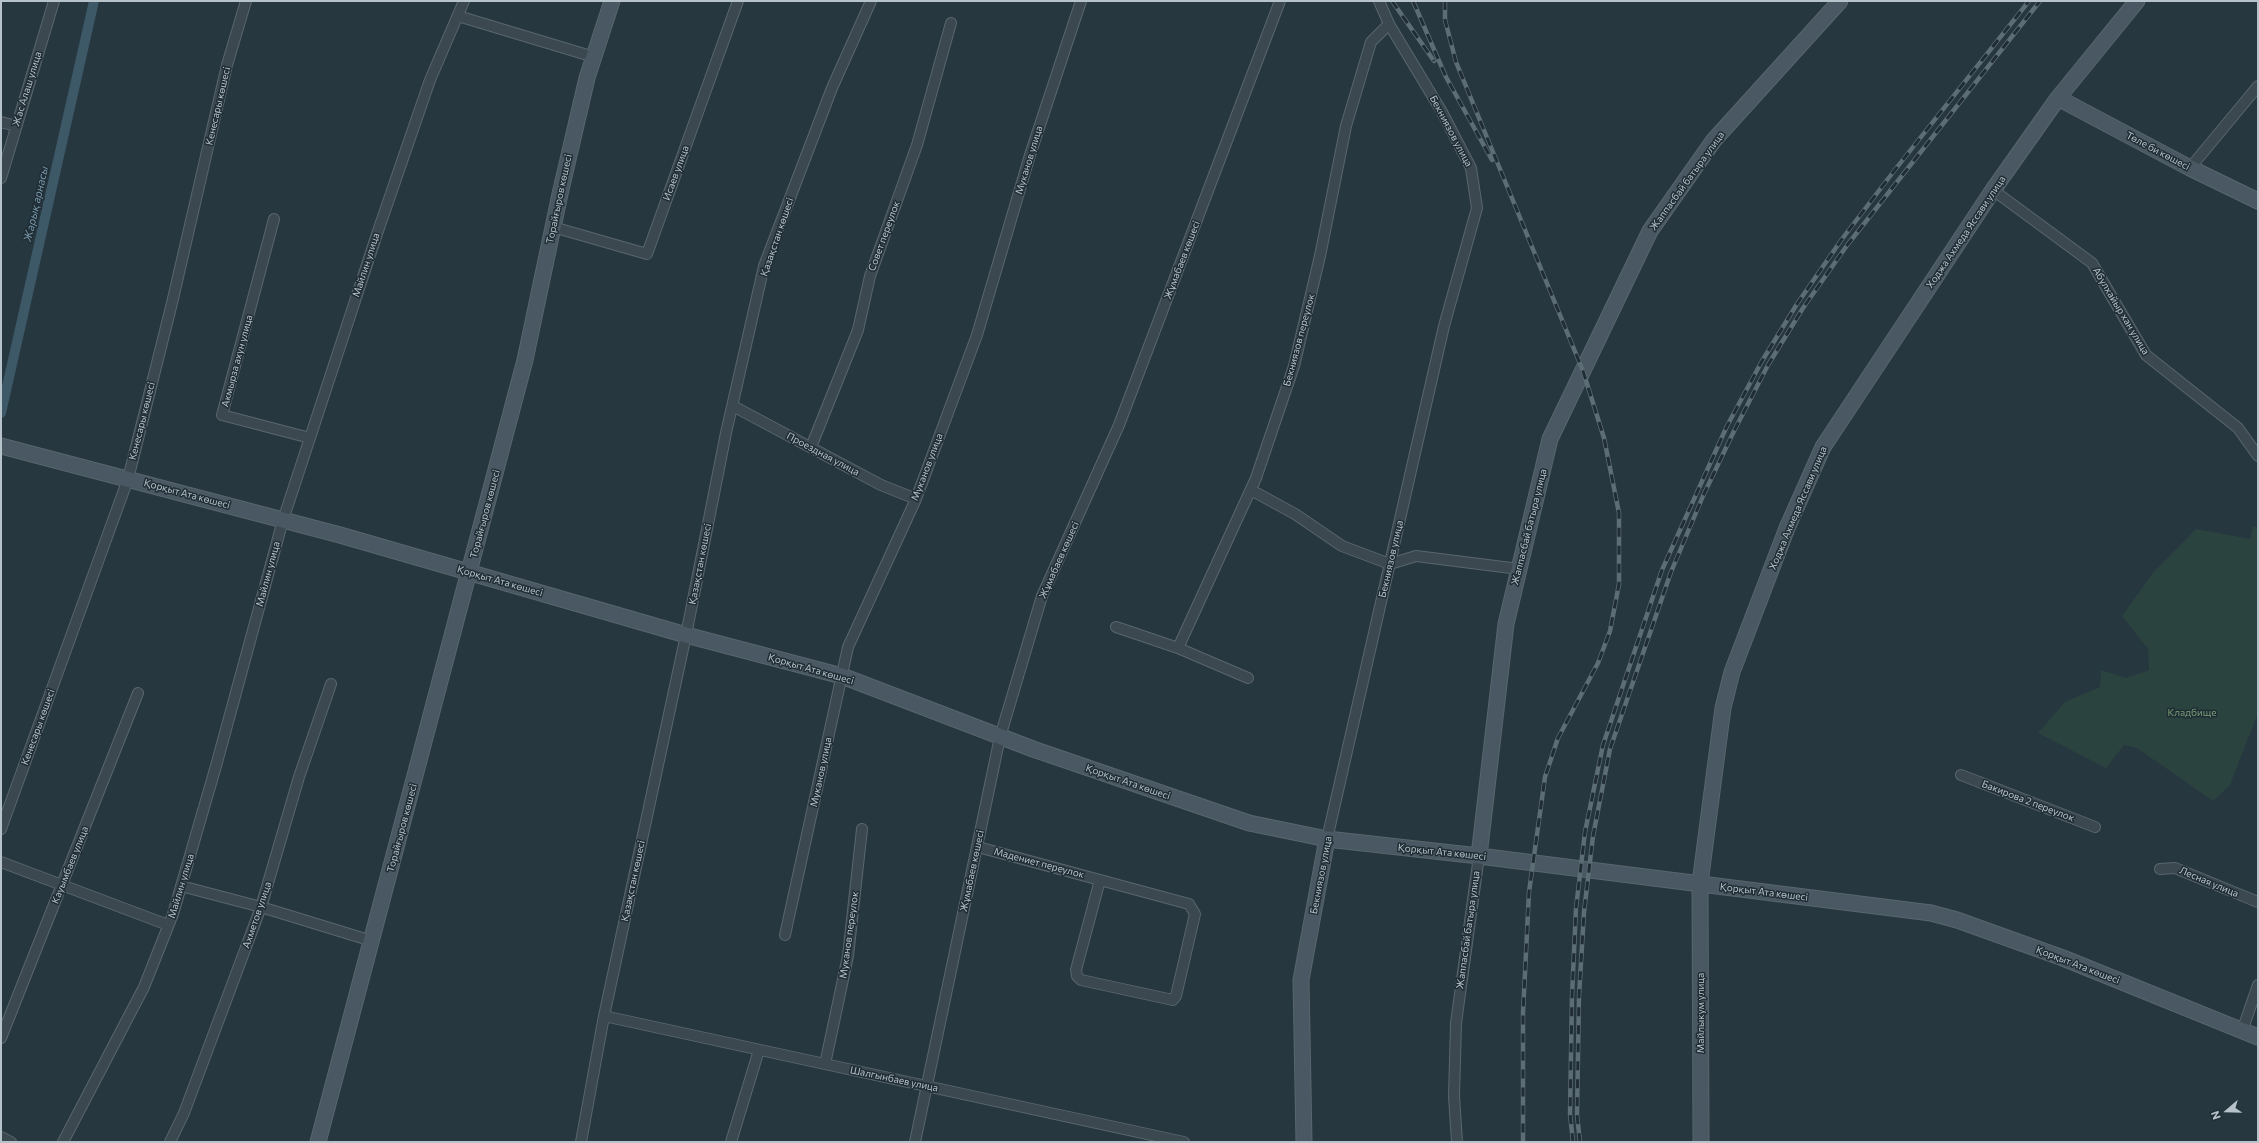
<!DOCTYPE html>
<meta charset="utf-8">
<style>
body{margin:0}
#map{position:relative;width:2259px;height:1143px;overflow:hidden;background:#273740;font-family:Commissioner,sans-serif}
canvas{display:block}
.frame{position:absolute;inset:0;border:2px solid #b7c3ca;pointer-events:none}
.north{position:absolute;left:2207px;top:1091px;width:40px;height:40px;-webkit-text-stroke:3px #202d35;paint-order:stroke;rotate:250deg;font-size:11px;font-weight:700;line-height:16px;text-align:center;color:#b7c3ca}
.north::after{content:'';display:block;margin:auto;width:14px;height:18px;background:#b7c3ca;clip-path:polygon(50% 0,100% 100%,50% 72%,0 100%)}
</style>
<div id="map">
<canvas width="2259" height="1143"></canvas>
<div class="frame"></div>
<div class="north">N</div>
</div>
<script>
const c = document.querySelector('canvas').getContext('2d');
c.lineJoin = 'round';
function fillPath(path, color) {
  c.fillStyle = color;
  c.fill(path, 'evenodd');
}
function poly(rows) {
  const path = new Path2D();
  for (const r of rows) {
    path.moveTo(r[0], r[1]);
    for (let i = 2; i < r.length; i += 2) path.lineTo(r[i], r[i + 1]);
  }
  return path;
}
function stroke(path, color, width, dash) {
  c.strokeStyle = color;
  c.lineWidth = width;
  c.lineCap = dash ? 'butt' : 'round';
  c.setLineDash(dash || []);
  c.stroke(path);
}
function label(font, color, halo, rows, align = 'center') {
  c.font = font + ' Commissioner,sans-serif';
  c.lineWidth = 3;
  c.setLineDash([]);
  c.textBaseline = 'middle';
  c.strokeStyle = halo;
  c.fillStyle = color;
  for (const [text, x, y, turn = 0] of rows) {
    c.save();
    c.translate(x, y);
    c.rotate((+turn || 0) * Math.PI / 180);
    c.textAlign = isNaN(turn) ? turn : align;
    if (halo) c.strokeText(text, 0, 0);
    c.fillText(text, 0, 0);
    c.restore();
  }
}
fillPath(poly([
 [2253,526,2258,527,2258,713,2230,785,2213,801,2137,748,2124,745,2106,768,2038,733,2065,702,2100,687,2101,670,2126,678,2149,670,2148,649,2122,616,2152,574,2196,529,2250,539]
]), '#2a433f');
stroke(poly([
 [1,413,94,1]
]), '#3d5867', 10);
const street = poly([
 [1379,1,1389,24],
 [458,16,594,57],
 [1,122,16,126],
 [2190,168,2258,86],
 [1,178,54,1],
 [1993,190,2092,263,2146,355,2238,428,2258,456],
 [274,219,222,415,310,438],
 [553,227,647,254,738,1],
 [733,406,881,485,916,499],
 [811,447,858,330,870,276,917,145,951,23],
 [1251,490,1295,514,1342,546,1390,564,1416,556,1519,569],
 [1116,627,1178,648,1248,678],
 [1178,648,1256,478,1294,366,1320,256,1346,126,1371,42,1389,24,1442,112,1471,168,1477,208,1444,326,1327,839],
 [1961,775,2095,827],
 [1,829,128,479,172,303,227,65,246,1],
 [978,847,1100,880,1189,904,1195,914,1176,996,1173,1000,1081,980,1077,976,1076,970,1100,880],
 [1,862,168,925],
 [2160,869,2175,868,2258,902],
 [181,886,261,907,372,941],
 [785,935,848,647,916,499,977,335,1030,155,1081,1],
 [604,1016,1184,1142],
 [2242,1031,2258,985],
 [1,1038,138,693],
 [825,1064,848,956,862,829],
 [1,1137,11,1142],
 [63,1142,144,987,173,914,216,766,283,520,377,234,430,80,464,1],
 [170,1142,184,1113,261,907,299,777,331,684],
 [581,1142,604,1016,686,635,726,433,764,266,832,88,871,1],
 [731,1142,759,1050],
 [915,1142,1000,737,1042,596,1119,425,1280,1],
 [1457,1142,1454,1096,1456,1023,1479,856]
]);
const secondary = poly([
 [2058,98,2190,168,2258,201],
 [1,446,340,535,686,635,842,676,1033,749,1249,823,1327,839,1479,856,1931,913,1957,920,2063,958,2258,1037],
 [1479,856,1506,624,1550,439,1650,231,1714,140,1840,1],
 [318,1142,525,360,560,194,587,78,612,1],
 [1304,1142,1301,980,1327,839],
 [1701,1142,1700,883,1723,708,1732,672,1745,638,1787,528,1823,447,1993,190,2058,98,2137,1]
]);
stroke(street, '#59666d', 12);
stroke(secondary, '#59666d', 17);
stroke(street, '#3b4850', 10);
stroke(secondary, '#495862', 15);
const rail = poly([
 [1392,1,1434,61],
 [1413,1,1446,77,1492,160],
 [1445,1,1445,20,1456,62,1583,371,1604,438,1619,513,1619,584,1610,631,1598,663,1558,738,1545,777,1529,892,1523,1013,1523,1142],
 [1573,1142,1570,1114,1572,996,1576,908,1585,832,1603,745,1662,570,1727,426,1762,361,1797,304,1842,239,1894,171,2029,1],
 [1580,1142,1577,1115,1579,996,1584,912,1593,836,1610,749,1671,572,1703,496,1734,431,1768,365,1803,308,1848,244,2040,1]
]);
stroke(rail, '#5d6d76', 4.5);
stroke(rail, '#202d35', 3, [9]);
label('10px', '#b7c3ca', '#202d35', [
 ["Жас Алаш улица",27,89,-73],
 ["Кенесары көшесі",218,106,-77],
 ["Бекниязов улица",1451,131,62],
 ["Төле би көшесі",2158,151,28],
 ["Муканов улица",1029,160,-73],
 ["Исаев улица",676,173,-70],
 ["Жаппасбай батыра улица",1687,181,-54],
 ["Торайғыров көшесі",559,199,-78],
 ["Ходжа Ахмеда Яссави улица",1966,232,-56],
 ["Совет переулок",884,236,-70],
 ["Қазақстан көшесі",777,237,-71],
 ["Жұмабаев көшесі",1182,260,-69],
 ["Майлин улица",366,265,-72],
 ["Абулхайыр хан улица",2121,311,59],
 ["Бекниязов переулок",1299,340,-75],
 ["Акмырза ахун улица",237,361,-75],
 ["Кенесары көшесі",142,421,-76],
 ["Проездная улица",823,454,28],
 ["Муканов улица",927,467,-69],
 ["Қорқыт Ата көшесі",187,494,15],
 ["Ходжа Ахмеда Яссави улица",1798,508,-67],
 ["Торайғыров көшесі",485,514,-75],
 ["Жаппасбай батыра улица",1529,527,-76],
 ["Бекниязов улица",1391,559,-77],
 ["Жұмабаев көшесі",1059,560,-66],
 ["Қазақстан көшесі",700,564,-79],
 ["Майлин улица",268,574,-75],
 ["Қорқыт Ата көшесі",500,581,16],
 ["Қорқыт Ата көшесі",811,669,16],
 ["Кенесары көшесі",38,727,-70],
 ["Муканов улица",821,772,-78],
 ["Қорқыт Ата көшесі",1128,782,19],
 ["Бакирова 2 переулок",2028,801,21],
 ["Торайғыров көшесі",402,828,-75],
 ["Қорқыт Ата көшесі",1442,852,6],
 ["Мадениет переулок",1039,863,15],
 ["Кауымбаев улица",70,865,-68],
 ["Жұмабаев көшесі",972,871,-78],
 ["Бекниязов улица",1321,875,-79],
 ["Қазақстан көшесі",633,881,-78],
 ["Лесная улица",2209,882,23],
 ["Майлин улица",181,886,-73],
 ["Қорқыт Ата көшесі",1764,892,7],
 ["Ахметов улица",257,915,-71],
 ["Жаппасбай батыра улица",1468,930,-82],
 ["Муканов переулок",849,935,-82],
 ["Қорқыт Ата көшесі",2078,965,21],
 ["Майлыкум улица",1701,1013,-90],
 ["Шалгынбаев улица",894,1079,12]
]);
label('10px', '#779f77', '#202d35', [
 ["Кладбище",2192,713]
]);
label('italic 11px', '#7999ab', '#202d35', [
 ["Жарық арнасы",36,204,-77]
]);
</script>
